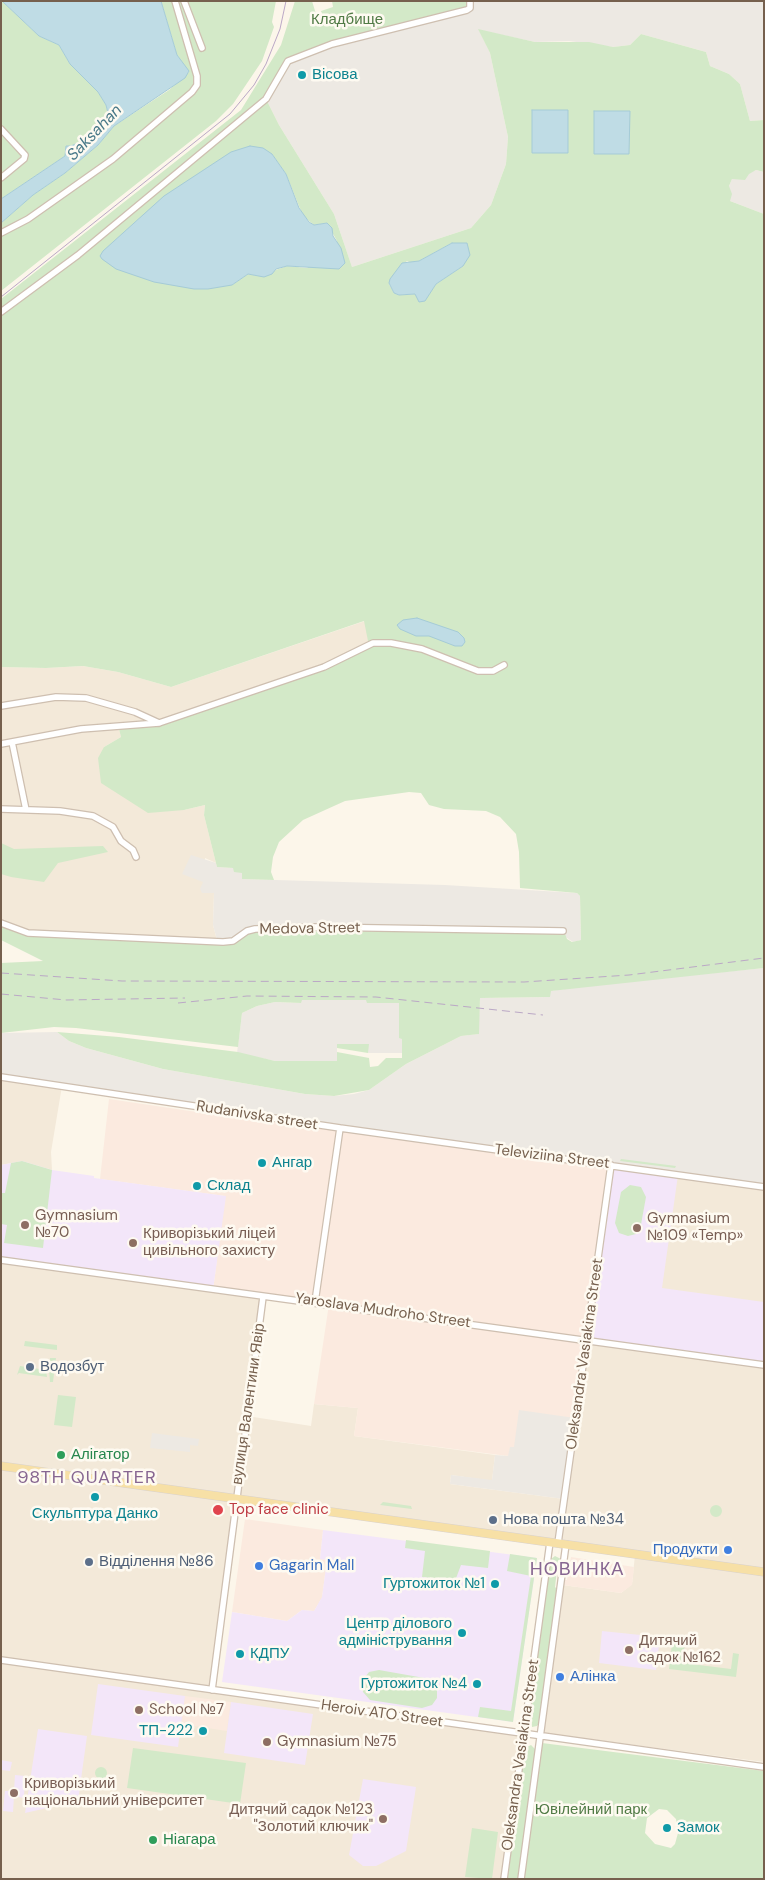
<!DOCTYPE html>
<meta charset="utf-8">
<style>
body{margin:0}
#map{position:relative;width:765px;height:1880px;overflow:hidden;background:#fcf6ea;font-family:"DM Sans",sans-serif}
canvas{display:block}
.frame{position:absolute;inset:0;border:2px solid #76604e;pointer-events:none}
</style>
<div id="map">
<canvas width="765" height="1880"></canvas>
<div class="frame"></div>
</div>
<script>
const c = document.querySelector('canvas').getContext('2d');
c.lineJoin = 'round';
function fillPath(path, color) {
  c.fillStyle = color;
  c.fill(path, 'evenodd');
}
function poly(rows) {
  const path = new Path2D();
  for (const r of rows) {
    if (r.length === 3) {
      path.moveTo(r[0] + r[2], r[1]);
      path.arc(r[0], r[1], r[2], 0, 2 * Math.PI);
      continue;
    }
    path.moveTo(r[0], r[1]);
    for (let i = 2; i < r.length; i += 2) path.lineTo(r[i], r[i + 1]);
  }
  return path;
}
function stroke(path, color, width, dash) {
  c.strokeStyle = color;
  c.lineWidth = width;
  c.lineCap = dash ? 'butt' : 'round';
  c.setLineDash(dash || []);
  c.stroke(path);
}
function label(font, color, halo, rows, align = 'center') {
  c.font = font + ' "DM Sans",sans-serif';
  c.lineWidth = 5;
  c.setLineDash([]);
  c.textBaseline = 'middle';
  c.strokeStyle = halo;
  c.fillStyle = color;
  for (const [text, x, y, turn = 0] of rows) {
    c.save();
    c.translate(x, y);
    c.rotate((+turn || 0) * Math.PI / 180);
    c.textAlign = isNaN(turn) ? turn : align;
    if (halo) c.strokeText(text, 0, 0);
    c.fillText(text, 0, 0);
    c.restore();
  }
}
fillPath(poly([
 [365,621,369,644,324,667,159,723,119,728,121,737,104,747,184,810,205,805,204,815,216,863,205,858,203,882,214,893,213,925,217,940,28,931,1,921,1,667,46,668,83,666,118,672,171,687],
 [1,1077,62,1086,51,1152,52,1170,22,1161,1,1165],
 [678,1175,764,1187,764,1762,544,1733,563,1585,621,1593,632,1584,635,1555,237,1498,212,1690,524,1734,504,1879,1,1879,1,1260,263,1297,247,1416,311,1426,314,1404,358,1408,354,1436,495,1455,492,1481,451,1475,450,1484,564,1499,586,1339]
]), '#f3e9d9');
fillPath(poly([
 [109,1099,244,1119,272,1119,611,1168,575,1418,514,1447,508,1456,354,1436,358,1408,314,1404,329,1304,213,1290,225,1196,100,1179],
 [245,1519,323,1530,320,1559,327,1560,322,1598,314,1611,302,1610,287,1621,232,1612],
 [571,1557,634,1567,632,1585,621,1593,563,1585,564,1580,567,1580],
 [185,1696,231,1702,227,1731,181,1724]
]), '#fbeadf');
fillPath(poly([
 [470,1,764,1,764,120,750,121,740,84,729,74,710,66,706,52,641,34,630,45,613,47,569,41,535,42,479,30,490,53,508,137,506,164,491,205,471,228,352,267,334,214,279,125,266,99,288,61],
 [756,170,764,172,764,214,730,201,729,186,732,179],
 [191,855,216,863,217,867,233,868,242,872,242,879,445,885,577,893,580,896,581,940,573,942,558,932,255,931,239,939,217,940,213,925,214,893,202,893,200,889,203,882,182,874],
 [764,968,764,1184,411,1137,1,1077,1,1033,57,1032,69,1041,86,1048,163,1069,305,1094,334,1096,354,1094,369,1090,406,1064,461,1036,478,1034,480,998,550,997,550,991,602,984],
 [301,1000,367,1000,367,1003,399,1003,399,1038,402,1038,402,1053,368,1053,368,1044,337,1044,337,1061,275,1061,237,1053,242,1013,257,1006,275,1002,301,1003],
 [519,1410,575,1418,564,1499,450,1484,451,1475,492,1480,495,1455,508,1456,510,1447,514,1447],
 [152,1433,199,1439,198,1446,190,1445,190,1452,150,1448]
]), '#ede9e3');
fillPath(poly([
 [22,1161,52,1170,94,1176,94,1178,226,1196,213,1290,1,1260,1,1165],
 [611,1165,678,1175,662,1288,764,1302,764,1365,586,1339],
 [323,1530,537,1558,513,1722,222,1682,232,1612,287,1621,302,1610,314,1611,322,1597,327,1560,320,1559],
 [602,1631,660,1637,656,1670,599,1663],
 [98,1684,185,1696,178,1747,91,1735],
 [231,1702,313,1714,305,1765,224,1753],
 [38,1729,87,1736,78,1801,25,1813],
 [1,1760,12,1762,10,1771,1,1770],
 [15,1775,25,1776,24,1798,14,1796,13,1812,3,1811,5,1791,14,1791],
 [363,1779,416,1787,406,1851,376,1866,363,1866,349,1855]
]), '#f3e6f9');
fillPath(poly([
 [2,1,39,36,59,45,70,64,98,92,106,105,108,113,102,121,80,142,71,146,65,156,1,199,1,180,27,156,26,151,1,126],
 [161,1,276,1,272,22,274,27,262,61,233,104,216,121,1,291,1,223,33,195,65,173,98,145,114,126,169,90,189,72,177,55],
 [295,1,312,1,319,24,324,22,321,11,333,7,332,1,470,1,470,8,332,44,288,61,266,99,279,125,334,214,352,267,471,228,491,205,506,164,508,137,490,53,478,29,535,42,589,42,613,47,630,45,641,34,706,52,710,66,729,74,740,84,750,121,764,120,764,172,756,170,749,174,745,180,732,179,729,186,732,194,730,201,764,214,764,968,551,991,550,997,480,998,479,1034,461,1036,406,1064,369,1090,334,1096,305,1094,163,1069,86,1048,69,1041,57,1032,119,1037,238,1052,275,1061,337,1061,337,1052,369,1058,370,1067,378,1066,386,1058,402,1058,402,1039,399,1038,399,1003,367,1003,366,1000,302,1000,301,1003,275,1002,257,1006,242,1013,238,1047,76,1028,54,1027,1,1033,1,963,43,961,1,940,1,925,28,935,223,944,255,931,558,932,565,934,567,939,572,942,581,940,580,896,577,893,520,888,519,852,516,834,500,817,486,811,444,809,429,805,421,793,409,792,345,801,303,820,279,842,273,857,271,872,274,880,242,879,242,873,234,872,233,868,217,867,204,815,205,805,184,810,148,813,101,783,98,758,104,747,121,737,119,729,161,724,326,668,369,646,364,621,171,687,118,672,83,666,46,668,1,667,1,299,241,110,281,45],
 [272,154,286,174,303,216,314,225,327,223,337,241,307,268,287,266,259,276,248,274,232,285,109,247,139,219],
 [452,243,467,243,463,266,436,284,425,300,415,294,399,295,394,293,389,284,398,269,407,261,411,263,419,261],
 [1,131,22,153,23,158,1,176],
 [1,843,14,849,103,846,108,852,58,863,44,882,11,877,1,874],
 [337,1044,369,1044,368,1053,337,1048],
 [621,1159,676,1166,675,1168,620,1161],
 [22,1161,52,1170,43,1248,4,1243,7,1225,1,1224,1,1193,5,1193,11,1163],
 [630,1185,641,1187,646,1197,640,1230,636,1234,628,1236,619,1233,615,1223,621,1192],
 [25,1341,57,1345,57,1350,24,1346],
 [50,1358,56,1358,53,1382,50,1382,49,1368],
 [20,1366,46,1370,47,1377,19,1373,17,1375],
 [58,1395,76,1397,72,1427,54,1425],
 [383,1502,411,1506,412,1509,380,1505],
 [716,1511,6],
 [406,1540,490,1551,488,1568,461,1565,455,1581,422,1577,425,1551,405,1548],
 [510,1554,537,1558,513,1722,478,1717,480,1707,511,1711,531,1576,507,1571],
 [555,1556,561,1559,561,1566,557,1570,555,1587,558,1590,540,1722,537,1726,532,1727,529,1720,551,1559],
 [673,1635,685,1640,683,1663,731,1669,733,1653,739,1654,736,1677,669,1669],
 [379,1670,430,1679,437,1687,437,1698,432,1705,422,1708,370,1700,363,1692,362,1681,369,1672],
 [542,1743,764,1771,764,1879,524,1879],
 [659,1809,667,1810,676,1819,678,1833,675,1844,671,1848,655,1844,645,1833,647,1818],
 [531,1745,536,1750,518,1879,507,1879,525,1748],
 [133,1748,246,1763,240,1804,127,1788],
 [101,1773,6],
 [472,1828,498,1832,492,1879,465,1877]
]), '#d3e9c8');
const water = poly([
 [2,1,161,1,177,55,189,71,185,78,114,126,98,145,65,173,33,195,1,223,1,199,65,156,66,146,71,146,80,142,102,121,108,113,106,105,98,92,70,64,59,45,39,36,2,1],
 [532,110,568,110,568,153,532,153,532,110],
 [594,111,630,111,629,154,594,154,594,111],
 [250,146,263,148,272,154,286,174,299,208,309,222,314,225,327,223,332,228,333,236,341,248,345,263,339,269,287,266,276,269,272,274,264,277,248,274,232,285,208,289,194,289,154,282,116,269,102,259,100,256,103,251,164,196,231,152,250,146],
 [452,243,467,243,470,255,463,266,436,284,425,301,419,302,415,294,399,295,394,293,389,283,390,279,402,263,419,261,452,243],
 [417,618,458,632,464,638,465,642,462,646,455,646,429,636,416,636,400,629,397,625,403,620,417,618]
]);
fillPath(water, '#bfdce5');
stroke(water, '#a5cbd7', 1);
const minor = poly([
 [184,1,202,48],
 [1,129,25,155,24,159,1,178],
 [1,233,28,219,113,159,192,92,197,85,197,76,175,1],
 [1,312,78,255,266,99,288,61,332,44,467,10,470,8,470,1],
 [1,706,56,697,86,698,135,712,159,723],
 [12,742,26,810],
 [1,744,81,729,159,723,324,667,373,643,391,643,422,649,478,671,493,671,504,665],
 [1,809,60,811,93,816,113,827,121,841,133,850,136,857],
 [1,923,28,933,223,942,233,941,247,931,255,929,316,927,563,931],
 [1,1077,340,1128,315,1302],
 [340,1128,764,1187],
 [1,1260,764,1365],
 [558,1543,611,1165],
 [1,1660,764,1767],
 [212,1690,263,1297],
 [504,1879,550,1542],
 [521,1879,566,1544]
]);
const major = poly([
 [1,1466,764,1572]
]);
stroke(minor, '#cebfb0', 8);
stroke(major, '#d9d2cd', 9);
stroke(minor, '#fff', 5.5);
stroke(major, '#f7e0a6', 8);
stroke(poly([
 [1,297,230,114,254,85,266,64,280,29,286,1]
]), '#bba8c6', 1);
stroke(poly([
 [1,973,122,981,524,982,629,975,764,958],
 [1,994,66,1000,185,998],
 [178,1003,247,996,376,997,543,1015]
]), '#bba8c6', 1, [8, 5]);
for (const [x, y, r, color] of [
 [302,75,5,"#0f9aa8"],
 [262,1163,5,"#0f9aa8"],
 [197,1186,5,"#0f9aa8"],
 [25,1225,5,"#8d6e63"],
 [637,1228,5,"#8d6e63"],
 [133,1243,5,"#8d6e63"],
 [30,1367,5,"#5c6f8a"],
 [61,1455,5,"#2e9e5b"],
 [95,1497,5,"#0f9aa8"],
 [218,1510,6,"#e0444e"],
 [493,1520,5,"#5c6f8a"],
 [728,1550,5,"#3f7fe0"],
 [89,1562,5,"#5c6f8a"],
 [259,1566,5,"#3f7fe0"],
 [495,1584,5,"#0f9aa8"],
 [462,1633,5,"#0f9aa8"],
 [629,1650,5,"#8d6e63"],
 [240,1654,5,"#0f9aa8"],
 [560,1677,5,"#3f7fe0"],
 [477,1684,5,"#0f9aa8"],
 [139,1710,5,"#8d6e63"],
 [203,1731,5,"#0f9aa8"],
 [267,1742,5,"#8d6e63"],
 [14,1793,5,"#8d6e63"],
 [383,1819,5,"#8d6e63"],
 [667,1828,5,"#0f9aa8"],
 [153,1840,5,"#2e9e5b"]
]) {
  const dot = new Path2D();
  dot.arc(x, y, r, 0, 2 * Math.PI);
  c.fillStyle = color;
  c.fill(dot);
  stroke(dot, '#fefaf1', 2);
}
label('15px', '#517b46', '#fefaf1', [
 ["Кладбище",347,20],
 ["Ювілейний парк",591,1810]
]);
label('15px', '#0d838f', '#fefaf1', [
 ["Вісова",312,75],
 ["Ангар",272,1163],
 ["Склад",207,1186],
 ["Скульптура Данко",95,1514,"center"],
 ["Гуртожиток №1",485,1584,"right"],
 ["Центр ділового",452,1624,"right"],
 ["адміністрування",452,1641,"right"],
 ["КДПУ",250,1654],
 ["Гуртожиток №4",467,1684,"right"],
 ["ТП-222",193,1731,"right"],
 ["Замок",677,1828]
], 'left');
label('15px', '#76604e', '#fefaf1', [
 ["Medova Street",310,929,-1],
 ["Rudanivska street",257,1116,9],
 ["Televiziina Street",552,1157,7],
 ["Yaroslava Mudroho Street",383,1311,8],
 ["Oleksandra Vasiakina Street",585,1354,-82],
 ["вулиця Валентини Явір",249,1404,-82],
 ["Heroiv ATO Street",382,1714,8],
 ["Oleksandra Vasiakina Street",521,1755,-82]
]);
label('15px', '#785e54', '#fefaf1', [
 ["Gymnasium",35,1216],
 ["№70",35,1233],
 ["Gymnasium",647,1219],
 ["№109 «Temp»",647,1236],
 ["Криворізький ліцей",143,1234],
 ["цивільного захисту",143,1251],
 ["Дитячий",639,1641],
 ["садок №162",639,1658],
 ["School №7",149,1710],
 ["Gymnasium №75",277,1742],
 ["Криворізький",24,1784],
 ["національний університет",24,1801],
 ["Дитячий садок №123",373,1810,"right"],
 ["\"Золотий ключик\"",373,1827,"right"]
], 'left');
label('15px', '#4e5e75', '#fefaf1', [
 ["Водозбут",40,1367],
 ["Нова пошта №34",503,1520],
 ["Відділення №86",99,1562]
], 'left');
label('15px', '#27864d', '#fefaf1', [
 ["Алігатор",71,1455],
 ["Ніагара",163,1840]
], 'left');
label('15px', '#be3a42', '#fefaf1', [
 ["Top face clinic",229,1510]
], 'left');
label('15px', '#366cbe', '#fefaf1', [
 ["Продукти",718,1550,"right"],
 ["Gagarin Mall",269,1566],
 ["Алінка",570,1677]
], 'left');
label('italic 16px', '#487888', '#fefaf1', [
 ["Saksahan",95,133,-46]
]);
c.letterSpacing = '1px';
label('18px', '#876691', '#fefaf1', [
 ["98TH QUARTER",87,1478],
 ["НОВИНКА",577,1570]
]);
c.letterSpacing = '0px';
</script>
